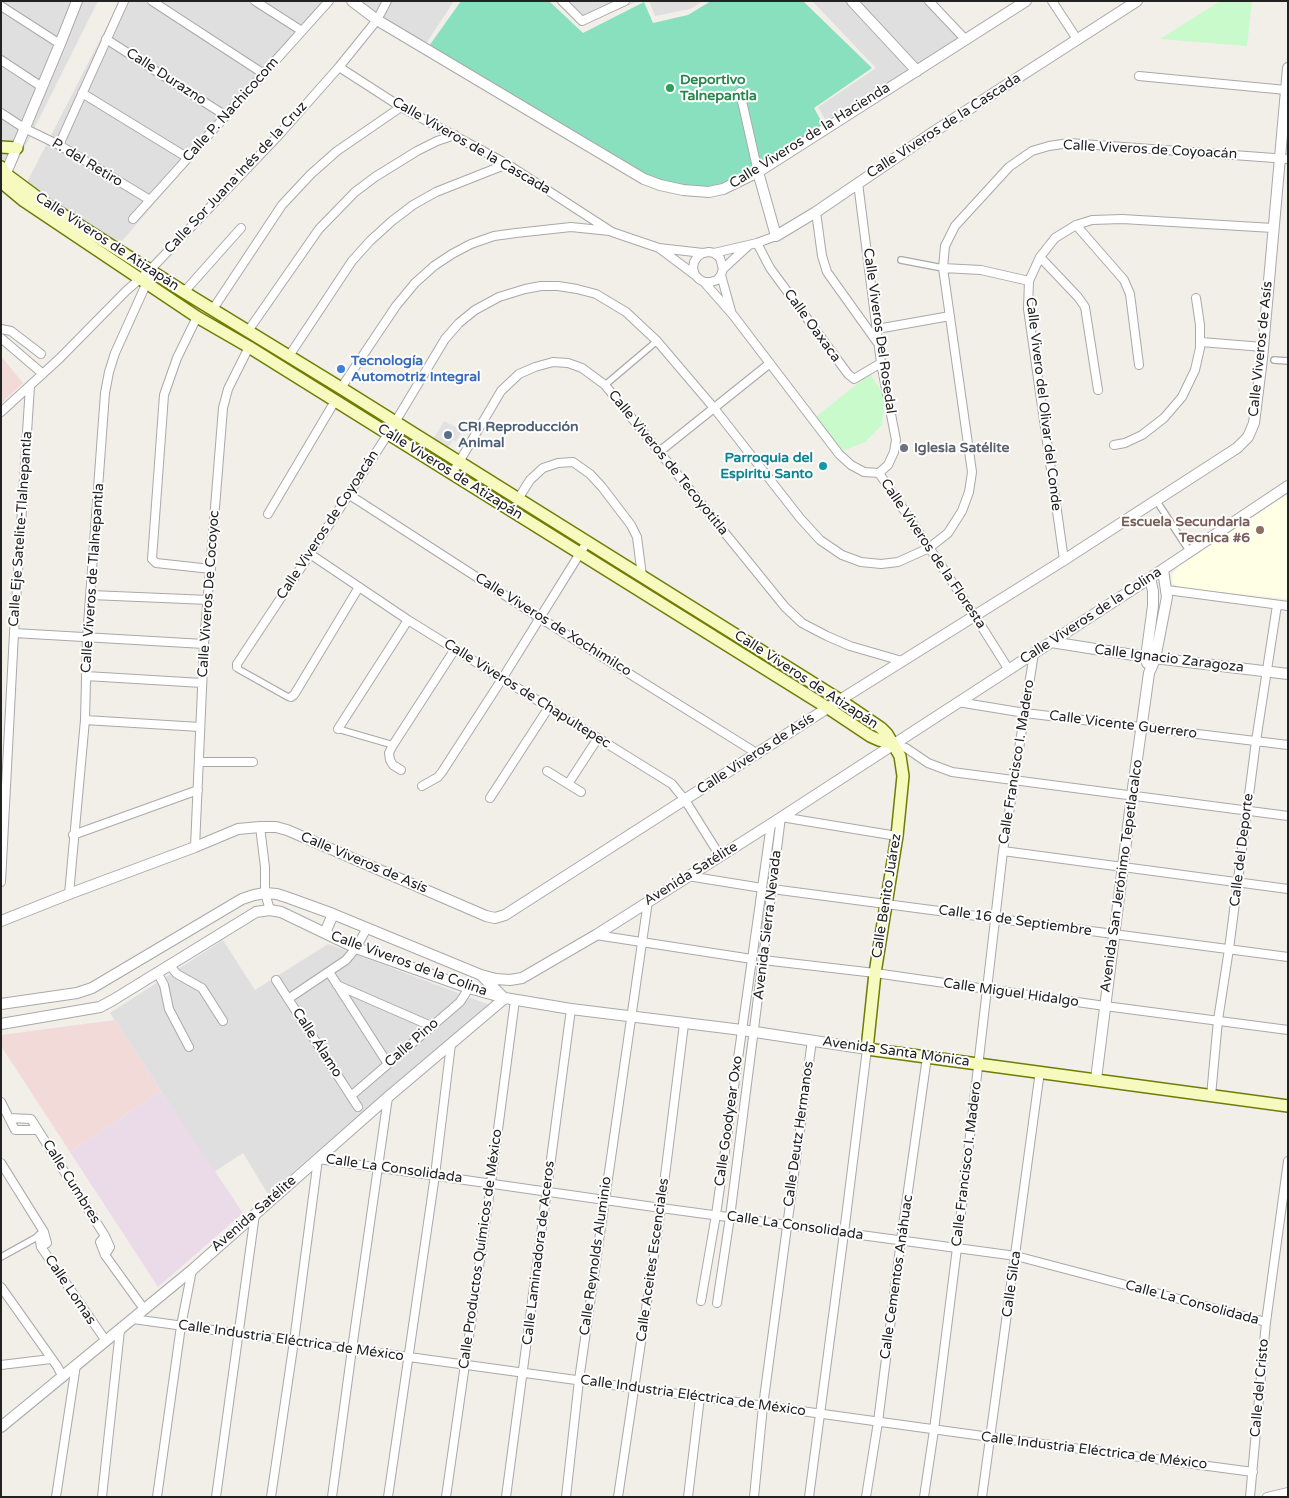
<!DOCTYPE html>
<meta charset="utf-8">
<style>
body{margin:0}
#map{position:relative;width:1289px;height:1498px;overflow:hidden;background:#f2efe9;font-family:"Varela Round",sans-serif}
canvas{display:block}
.frame{position:absolute;inset:0;border:2px solid #222;pointer-events:none}
</style>
<div id="map">
<canvas width="1289" height="1498"></canvas>
<div class="frame"></div>
</div>
<script>
const c = document.querySelector('canvas').getContext('2d');
c.lineJoin = 'round';
function fillPath(path, color) {
  c.fillStyle = color;
  c.fill(path, 'evenodd');
}
function poly(rows) {
  const path = new Path2D();
  for (const r of rows) {
    path.moveTo(r[0], r[1]);
    for (let i = 2; i < r.length; i += 2) path.lineTo(r[i], r[i + 1]);
  }
  return path;
}
function stroke(path, color, width, dash) {
  c.strokeStyle = color;
  c.lineWidth = width;
  c.lineCap = dash ? 'butt' : 'round';
  c.setLineDash(dash || []);
  c.stroke(path);
}
function label(font, color, halo, rows, align = 'center') {
  c.font = font + ' "Varela Round",sans-serif';
  c.lineWidth = 4;
  c.setLineDash([]);
  c.textBaseline = 'middle';
  c.strokeStyle = halo;
  c.fillStyle = color;
  for (const [text, x, y, turn = 0] of rows) {
    c.save();
    c.translate(x, y);
    c.rotate((+turn || 0) * Math.PI / 180);
    c.textAlign = isNaN(turn) ? turn : align;
    if (halo) c.strokeText(text, 0, 0);
    c.fillText(text, 0, 0);
    c.restore();
  }
}
fillPath(poly([
 [1,1,98,1,10,177,1,171],
 [120,1,332,1,114,250,24,188],
 [354,1,454,1,420,53],
 [555,1,638,1,581,26],
 [649,1,703,1,690,9,655,16],
 [812,1,928,1,961,39,826,121,818,107,876,68],
 [223,940,255,990,328,944,490,1005,344,1128,268,1194,243,1153,214,1172,110,1013]
]), '#e0dfdf');
fillPath(poly([
 [1,356,23,383,1,404],
 [115,1020,161,1091,70,1152,1,1046,1,1035]
]), '#f2dad9');
fillPath(poly([
 [161,1091,243,1213,158,1287,70,1152]
]), '#ebdbe8');
fillPath(poly([
 [1288,494,1288,599,1181,588,1172,583,1172,575,1178,567]
]), '#ffffe5');
fillPath(poly([
 [1220,1,1252,1,1247,46,1160,39],
 [870,374,885,397,882,425,865,442,845,450,837,449,813,419]
]), '#c8facc');
fillPath(poly([
 [461,1,549,1,583,33,644,2,653,23,688,15,711,1,803,1,872,68,814,108,824,126,722,188,684,187,650,177,617,160,429,46]
]), '#88e0be');
fillPath(poly([
 [444,421,463,431,456,441,453,440,448,448,433,439]
]), '#e2e2e2');
const pedestrian = poly([
 [901,260,943,268],
 [1274,360,1288,361],
 [605,385,657,341],
 [1156,500,1190,552],
 [237,667,238,669,288,697,291,697],
 [338,729,393,745],
 [1,1257,39,1236]
]);
const minor = poly([
 [152,1,264,74],
 [255,1,302,31],
 [562,1,582,21,625,1],
 [929,1,965,39],
 [1052,1,1077,39],
 [1,6,60,44],
 [106,39,226,116],
 [1,60,42,87],
 [339,67,401,107,507,164,612,232,659,248,703,253],
 [1139,76,1286,90],
 [740,92,758,172],
 [82,93,188,158],
 [1,113,24,128,59,145,150,200],
 [59,145,124,1],
 [858,183,881,363,896,440,894,452,888,465,879,473],
 [816,212,822,256,827,272,877,342],
 [133,219,329,1],
 [1076,225,1124,280,1130,294,1139,365],
 [757,243,770,268,848,374,854,379,881,363],
 [659,248,695,275],
 [714,253,757,243,776,236],
 [1040,257,1078,297,1085,307,1098,390],
 [943,268,981,270,1029,281],
 [723,269,720,258,714,253,709,252,703,253,698,256,694,262,693,268,695,275,699,279,704,282,711,282,717,280,721,275,723,269,749,245],
 [721,275,731,311],
 [704,282,733,315,839,454,851,465,864,472,879,473],
 [184,292,241,228],
 [213,309,282,205,311,174,337,151,401,107],
 [197,317,177,358,164,395,152,559,156,563,211,569],
 [1,329,11,331,41,354],
 [877,329,950,316],
 [248,331,319,229,355,192,375,177,417,151,437,141,455,135],
 [1,338,43,374],
 [1201,342,1263,347],
 [289,356,352,261,370,241,392,221,413,205,436,192,507,164],
 [341,388,396,306,415,283,434,266,452,254,471,244,494,236,516,233,571,227,610,231],
 [1,412,60,358,126,291,150,270,278,136,339,67,377,20,387,1],
 [1114,445,1125,443,1142,435,1164,418,1182,397,1195,370,1200,348,1200,325,1196,298],
 [659,452,769,364],
 [879,473,975,616,1009,670],
 [452,474,501,391,519,374,535,367,553,362,568,363,582,368,605,385,785,607,802,623,827,636,850,646,902,661],
 [348,494,540,618,758,754],
 [518,499,530,480,543,468,558,463,573,462,590,474,602,487,631,525,637,537,642,576],
 [268,514,335,401],
 [310,554,408,620,672,784,685,800,720,856],
 [1064,560,1028,309,1029,281,1040,257,1055,238,1076,225,1092,220,1122,219,1273,228],
 [1167,590,1288,606],
 [91,595,209,600],
 [14,633,204,644],
 [237,667,237,664,310,554,388,434,445,339,459,323,475,310,499,297,525,289,541,286,558,286,577,289,596,294,626,312,657,341,714,408,800,518,820,540,842,555,861,562,881,564,898,562,929,548,948,533,962,511,969,492,972,472,943,268,945,246,955,226,1009,167,1032,151,1049,146,1069,143,1288,159],
 [86,676,202,683],
 [291,697,294,695,359,587],
 [958,702,1025,713,1288,745],
 [85,720,200,727],
 [338,729,408,620],
 [893,744,906,748,928,763,952,772,1288,816],
 [199,762,253,762],
 [401,770,393,765,390,760,389,753,393,745,455,649],
 [547,771,581,792],
 [568,784,598,738],
 [422,786,438,777,442,772,502,679,587,542],
 [490,798,549,707],
 [260,827,265,867,265,893,270,910],
 [73,835,198,790],
 [195,847,204,644,223,408,228,389,249,347],
 [1003,851,1288,889],
 [688,876,762,888],
 [1,882,14,633,30,386],
 [772,889,1288,957],
 [69,894,85,720,87,638,105,393,109,372,115,353,148,280],
 [596,935,752,959],
 [763,960,875,973,1105,1006,1288,1030],
 [169,965,177,974,202,988,223,1021],
 [157,972,164,985,169,1009,189,1047],
 [329,972,388,1064],
 [276,980,358,1107],
 [337,985,431,1026],
 [288,999,346,960,356,948,367,928],
 [351,1096,460,1002,469,988],
 [1211,1096,1218,1020,1229,949,1256,741,1277,605],
 [1,1102,15,1130,38,1130],
 [9,1118,31,1119,105,1236,110,1247,105,1255],
 [1,1163,44,1232,47,1243,41,1247],
 [44,1232,39,1236,41,1247,106,1341],
 [105,1236,100,1242,105,1255,144,1309],
 [1,1287,57,1366,63,1377],
 [701,1301,716,1215,771,824],
 [717,1303,730,1217,781,817,897,836],
 [133,1319,990,1437,1253,1472],
 [1,1365,51,1359],
 [56,1497,76,1365],
 [102,1497,120,1330],
 [157,1497,181,1326,192,1270],
 [216,1497,255,1214],
 [271,1497,294,1341,318,1159,661,1208,1016,1256,1266,1322],
 [332,1497,352,1349,388,1097],
 [388,1497,435,1175,451,1044],
 [446,1497,491,1183,515,1000],
 [506,1497,571,1009],
 [566,1497,579,1380,648,901],
 [618,1497,661,1208,684,1024],
 [688,1497,700,1397],
 [754,1497,763,1406,812,1040],
 [809,1497,844,1233,867,1049],
 [866,1497,878,1422,901,1240,927,1057],
 [924,1497,934,1430,957,1248,1003,851,1034,653],
 [982,1497,1040,1071],
 [1250,1497,1266,1322,1288,1161],
 [1267,1497,1288,1492]
]);
const tertiary = poly([
 [352,1,377,20,644,179,660,185,683,190,709,192,723,189,758,172,1026,1],
 [852,1,917,71],
 [758,172,776,236,816,212,935,131,1137,1],
 [3,180,60,44,77,1],
 [1051,642,1146,657,1288,674],
 [1147,663,1146,657,1153,606,1153,591,1150,578],
 [1,921,69,894,195,847,238,829,260,827,276,827,287,830,486,916,495,918,505,915,840,700,1064,560,1237,448,1248,437,1254,423,1262,359,1288,68],
 [325,933,333,914],
 [481,975,496,979,510,980,522,978,596,935,771,824,1150,578,1288,486],
 [1,1004,77,993,92,988,242,899,254,895,265,893,277,894,289,898,333,914,481,975,504,998],
 [1,1024,100,1007,113,1000,256,912,270,910,281,912,356,948,469,988,505,998,571,1009,742,1030,867,1049],
 [1096,1079,1132,795,1149,673,1155,659,1167,597,1163,570],
 [1,1427,192,1270,388,1097,505,998]
]);
const secondary = poly([
 [1,147,17,148],
 [1,167,6,174,49,206,184,292,341,388,840,700,881,728,887,734,900,756,903,776,897,836,875,973,867,1049,1288,1106],
 [1,182,24,201,197,317,249,347,828,708,870,736,879,740,893,744]
]);
stroke(pedestrian, '#a9a9a9', 8);
stroke(minor, '#a9a9a9', 10);
stroke(tertiary, '#a9a9a9', 12);
stroke(secondary, '#707d05', 14);
stroke(pedestrian, '#fff', 5.5);
stroke(minor, '#fff', 8);
stroke(tertiary, '#fff', 10);
stroke(secondary, '#f7fabf', 11);
for (const [x, y, r, color] of [
 [670,88,5,"#2e9e5b"],
 [341,369,5,"#3f7fe0"],
 [448,435,5,"#5c6f8a"],
 [904,448,5,"#6b7280"],
 [823,466,5,"#0f9aa8"],
 [1260,530,5,"#8d6e63"]
]) {
  const dot = new Path2D();
  dot.arc(x, y, r, 0, 2 * Math.PI);
  c.fillStyle = color;
  c.fill(dot);
  stroke(dot, '#fff', 2);
}
label('14px', '#222', '#fff', [
 ["Calle Durazno",166,77,33],
 ["Calle P. Nachicocom",231,110,-48],
 ["Calle Viveros de la Cascada",944,126,-33],
 ["Calle Viveros de la Hacienda",810,136,-32],
 ["Calle Viveros de la Cascada",471,146,30],
 ["Calle Viveros de Coyoacán",1150,150,3],
 ["P. del Retiro",87,163,31],
 ["Calle Sor Juana Inés de la Cruz",236,178,-47],
 ["Calle Viveros de Atizapán",107,242,33],
 ["Calle Oaxaca",812,326,54],
 ["Calle Viveros Del Rosedal",879,331,82],
 ["Calle Viveros de Asís",1261,349,-84],
 ["Calle Vivero del Olivar del Conde",1043,404,83],
 ["Calle Viveros de Tecoyotitla",668,463,51],
 ["Calle Viveros de Atizapán",450,472,32],
 ["Calle Viveros de Coyoacán",328,525,-57],
 ["Calle Eje Satelite-Tlalnepantla",21,529,-86],
 ["Calle Viveros de la Floresta",933,554,56],
 ["Calle Viveros de Tlalnepantla",93,578,-86],
 ["Calle Viveros De Cocoyoc",209,594,-86],
 ["Calle Viveros de la Colina",1091,616,-33],
 ["Calle Viveros de Xochimilco",553,625,32],
 ["Calle Ignacio Zaragoza",1169,659,7],
 ["Calle Viveros de Atizapán",806,680,33],
 ["Calle Viveros de Chapultepec",527,694,32],
 ["Calle Vicente Guerrero",1123,725,7],
 ["Calle Viveros de Asís",756,754,-33],
 ["Calle Francisco I. Madero",1017,762,-81],
 ["Calle del Deporte",1242,850,-83],
 ["Calle Viveros de Asís",364,863,23],
 ["Avenida Satélite",691,874,-32],
 ["Avenida San Jerónimo Tepetlacalco",1122,876,-82],
 ["Calle Benito Juárez",887,896,-81],
 ["Calle 16 de Septiembre",1015,921,8],
 ["Avenida Sierra Nevada",768,925,-83],
 ["Calle Viveros de la Colina",409,964,20],
 ["Calle Miguel Hidalgo",1011,993,8],
 ["Calle Álamo",317,1043,57],
 ["Calle Pino",412,1043,-41],
 ["Avenida Santa Mónica",896,1052,8],
 ["Calle Goodyear Oxo",729,1121,-82],
 ["Calle Deutz Hermanos",799,1134,-82],
 ["Calle Francisco I. Madero",967,1164,-83],
 ["Calle La Consolidada",394,1169,8],
 ["Calle Cumbres",71,1182,58],
 ["Avenida Satélite",254,1214,-41],
 ["Calle La Consolidada",795,1226,8],
 ["Calle Productos Químicos de México",481,1249,-82],
 ["Calle Laminadora de Aceros",539,1253,-83],
 ["Calle Reynolds Aluminio",596,1256,-82],
 ["Calle Aceites Escenciales",653,1260,-82],
 ["Calle Cementos Anáhuac",897,1277,-82],
 ["Calle Silca",1012,1284,-82],
 ["Calle Lomas",70,1290,56],
 ["Calle La Consolidada",1192,1303,15],
 ["Calle Industria Eléctrica de México",291,1341,8],
 ["Calle del Cristo",1260,1388,-85],
 ["Calle Industria Eléctrica de México",693,1396,8],
 ["Calle Industria Eléctrica de México",1094,1451,7]
]);
label('bold 14px', '#27864d', '#fff', [
 ["Deportivo",680,80],
 ["Talnepantla",680,96]
], 'left');
label('bold 14px', '#366cbe', '#fff', [
 ["Tecnología",351,361],
 ["Automotriz Integral",351,377]
], 'left');
label('bold 14px', '#4e5e75', '#fff', [
 ["CRI Reproducción",458,427],
 ["Animal",458,443]
], 'left');
label('bold 14px', '#5b616d', '#fff', [
 ["Iglesia Satélite",914,448]
], 'left');
label('bold 14px', '#0d838f', '#fff', [
 ["Parroquia del",813,458],
 ["Espiritu Santo",813,474]
], 'right');
label('bold 14px', '#785e54', '#fff', [
 ["Escuela Secundaria",1250,522],
 ["Tecnica #6",1250,538]
], 'right');
</script>
